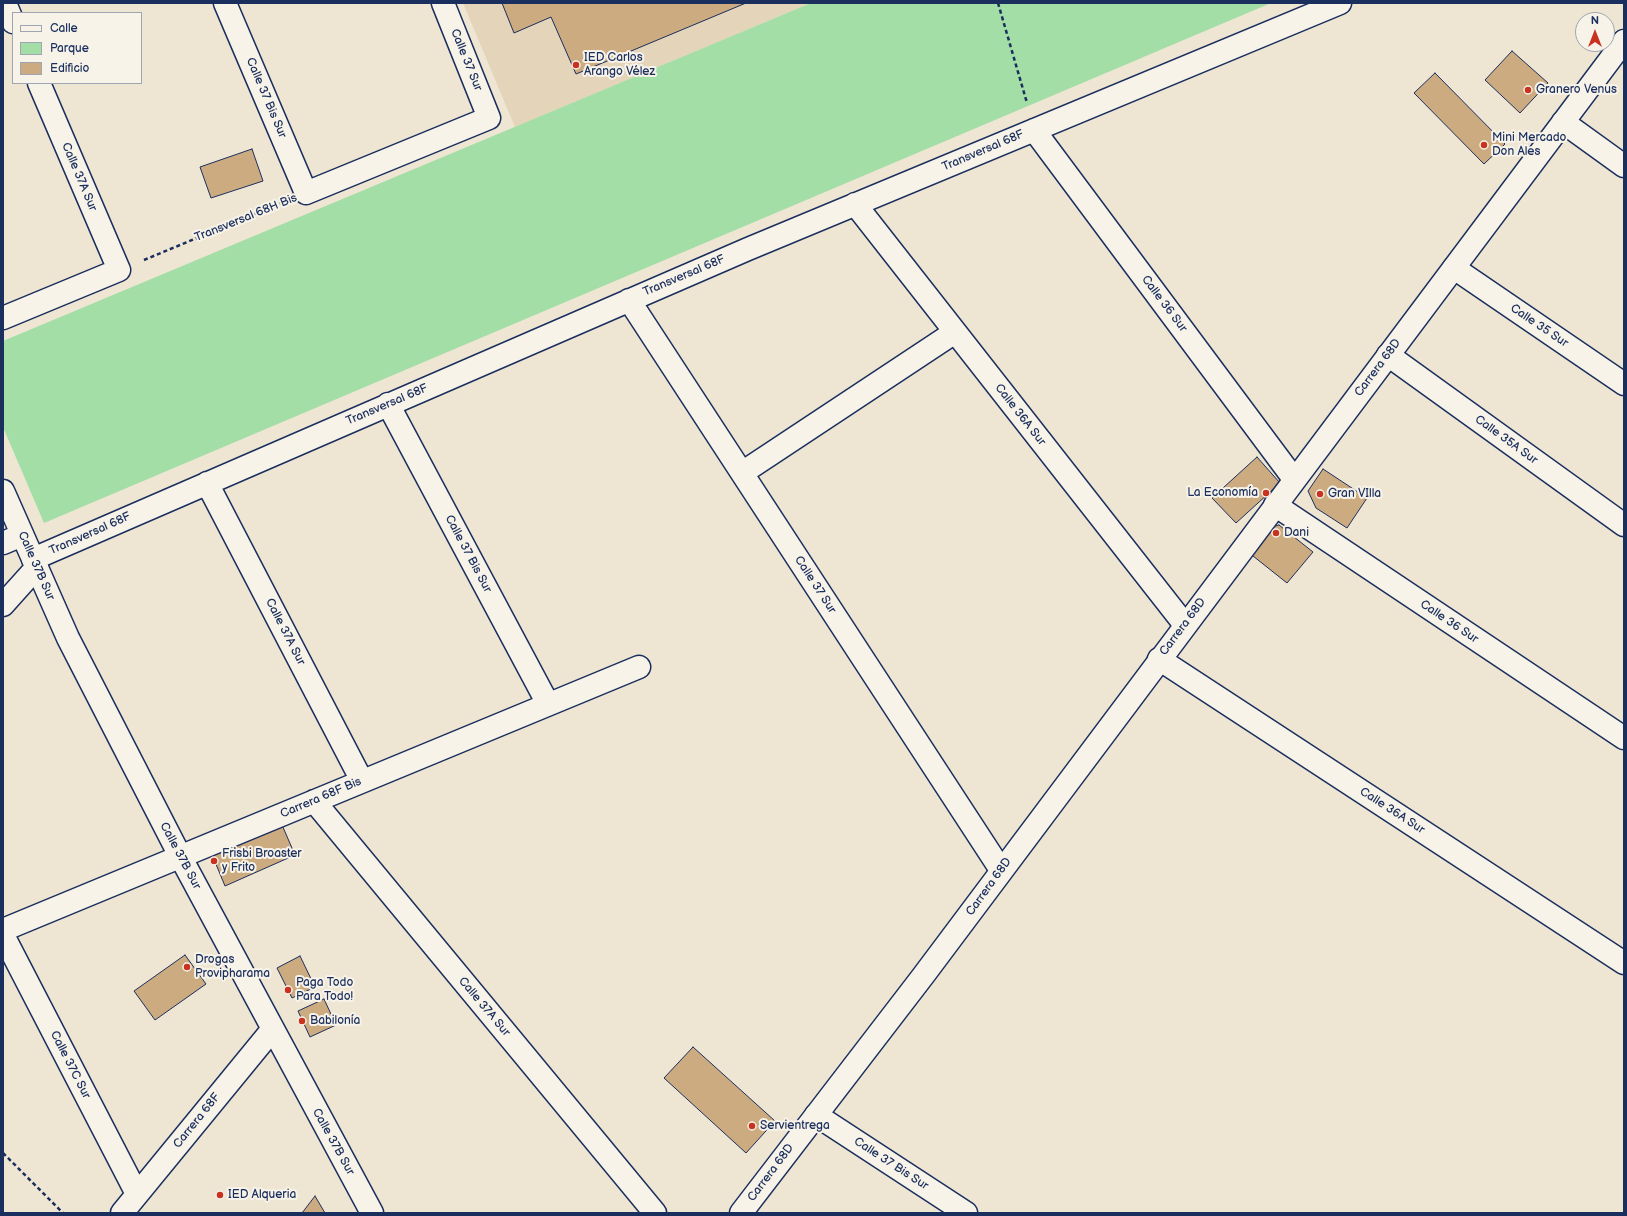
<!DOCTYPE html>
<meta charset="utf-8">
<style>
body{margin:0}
#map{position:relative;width:1627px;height:1216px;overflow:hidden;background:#eee5d3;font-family:"Balsamiq Sans",sans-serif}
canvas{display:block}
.frame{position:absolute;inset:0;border:4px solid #1b2f5e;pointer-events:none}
.legend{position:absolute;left:12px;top:12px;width:130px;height:72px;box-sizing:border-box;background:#f7f3e8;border:1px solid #9fa5b1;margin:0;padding:5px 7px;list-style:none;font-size:12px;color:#1b2f5e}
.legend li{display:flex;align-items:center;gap:8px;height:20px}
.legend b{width:20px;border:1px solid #9fa5b1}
.north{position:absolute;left:1575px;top:12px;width:40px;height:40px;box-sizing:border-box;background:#f7f3e8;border:1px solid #9fa5b1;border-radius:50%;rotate:0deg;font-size:11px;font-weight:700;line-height:16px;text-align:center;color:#1b2f5e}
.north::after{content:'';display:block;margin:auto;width:14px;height:18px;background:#c8321e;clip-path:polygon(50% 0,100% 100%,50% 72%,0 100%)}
</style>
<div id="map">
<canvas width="1627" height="1216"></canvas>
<div class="frame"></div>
<ul class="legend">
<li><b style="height:5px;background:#f7f3e8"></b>Calle</li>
<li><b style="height:11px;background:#a2dea5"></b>Parque</li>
<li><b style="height:11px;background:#ccab80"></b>Edificio</li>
</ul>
<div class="north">N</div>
</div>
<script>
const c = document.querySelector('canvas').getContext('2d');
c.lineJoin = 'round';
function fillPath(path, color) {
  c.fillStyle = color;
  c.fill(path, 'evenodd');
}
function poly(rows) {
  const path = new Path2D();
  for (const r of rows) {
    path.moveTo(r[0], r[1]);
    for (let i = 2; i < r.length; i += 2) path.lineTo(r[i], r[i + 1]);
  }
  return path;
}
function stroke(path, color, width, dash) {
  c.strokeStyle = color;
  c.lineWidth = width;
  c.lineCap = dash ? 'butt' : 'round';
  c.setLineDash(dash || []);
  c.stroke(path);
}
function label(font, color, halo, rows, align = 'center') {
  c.font = font + ' "Balsamiq Sans",sans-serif';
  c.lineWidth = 4;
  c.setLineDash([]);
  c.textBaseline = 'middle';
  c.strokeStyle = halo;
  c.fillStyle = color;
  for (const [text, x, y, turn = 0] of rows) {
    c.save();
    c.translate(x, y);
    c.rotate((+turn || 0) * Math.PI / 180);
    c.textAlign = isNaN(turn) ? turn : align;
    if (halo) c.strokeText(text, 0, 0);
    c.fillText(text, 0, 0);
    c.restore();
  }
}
fillPath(poly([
 [463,3,811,3,515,127]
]), '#e4d4ba');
fillPath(poly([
 [811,3,1271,3,44,523,3,427,3,341]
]), '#a2dea5');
const building = poly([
 [502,3,746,3,576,74,551,17,514,33,502,3],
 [1512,51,1548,83,1520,113,1485,80,1512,51],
 [1435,73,1505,144,1484,164,1414,93,1435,73],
 [252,149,263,181,211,198,200,167,252,149],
 [1257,457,1280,483,1236,523,1212,498,1257,457],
 [1323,469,1367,498,1347,528,1316,508,1308,491,1323,469],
 [1279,525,1313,552,1287,583,1248,552,1267,528,1279,525],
 [279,818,295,855,225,886,213,857,216,845,279,818],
 [185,955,206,984,155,1020,134,991,185,955],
 [300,956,315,987,292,998,277,968,300,956],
 [324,999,336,1025,310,1037,298,1011,324,999],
 [693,1047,775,1121,746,1153,664,1078,693,1047],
 [315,1196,325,1213,302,1213,315,1196]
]);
fillPath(building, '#ccab80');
stroke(building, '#1b2f5e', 1);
const street = poly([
 [5,3,13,22],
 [225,3,306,193,489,118,443,3],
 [1563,122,1624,166],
 [1034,130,1294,479],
 [855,204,1185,625],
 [1454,268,1624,384],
 [629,300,1001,870],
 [3,318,119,270,39,83],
 [1388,355,1624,525],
 [388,404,548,704],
 [742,473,955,332],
 [207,483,362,781],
 [1275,505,1624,738],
 [3,543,22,535],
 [33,559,748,249,1340,3],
 [3,605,37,567],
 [1159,659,1624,963],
 [314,801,655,1213],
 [3,930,639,667],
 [3,935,137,1194],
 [816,1115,966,1213],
 [122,1213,272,1030]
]);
const secondary = poly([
 [3,491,68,638,180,856,372,1213],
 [741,1213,923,976,1624,41]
]);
stroke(street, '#1b2f5e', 25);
stroke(secondary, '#1b2f5e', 25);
stroke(poly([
 [998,3,1027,103],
 [144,260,281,203],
 [3,1153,63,1213]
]), '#1b2f5e', 2.5, [4, 3]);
stroke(street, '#f7f3e8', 22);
stroke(secondary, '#f7f3e8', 22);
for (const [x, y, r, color] of [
 [576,65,4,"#c8321e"],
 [1528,90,4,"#c8321e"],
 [1484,145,4,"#c8321e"],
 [1266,493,4,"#c8321e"],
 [1320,494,4,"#c8321e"],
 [1276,533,4,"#c8321e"],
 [214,861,4,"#c8321e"],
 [187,967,4,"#c8321e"],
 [288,990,4,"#c8321e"],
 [302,1021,4,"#c8321e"],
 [752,1126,4,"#c8321e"],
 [220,1195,4,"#c8321e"]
]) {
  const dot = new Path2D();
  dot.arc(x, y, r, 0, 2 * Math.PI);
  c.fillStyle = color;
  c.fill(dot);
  stroke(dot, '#f7f3e8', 1.5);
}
label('12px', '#1b2f5e', '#f7f3e8', [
 ["IED Carlos",584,58],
 ["Arango Vélez",584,72],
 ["Granero Venus",1536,90],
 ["Mini Mercado",1492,138],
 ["Don Ales",1492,152],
 ["La Economía",1258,493,"right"],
 ["Gran VIlla",1328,494],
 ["Dani",1284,533],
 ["Frisbi Broaster",222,854],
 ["y Frito",222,868],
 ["Drogas",195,960],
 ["Provipharama",195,974],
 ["Paga Todo",296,983],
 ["Para Todo!",296,997],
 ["Babilonía",310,1021],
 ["Servientrega",760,1126],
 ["IED Alqueria",228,1195]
], 'left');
label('12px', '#1b2f5e', '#f7f3e8', [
 ["Calle 37 Sur",466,60,68],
 ["Calle 37 Bis Sur",266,98,67],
 ["Transversal 68F",983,151,-23],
 ["Calle 37A Sur",79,177,67],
 ["Transversal 68H Bis",246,218,-22],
 ["Transversal 68F",684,276,-23],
 ["Calle 36 Sur",1164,304,53],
 ["Calle 35 Sur",1539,326,34],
 ["Carrera 68D",1378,368,-53],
 ["Transversal 68F",387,405,-23],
 ["Calle 36A Sur",1020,415,52],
 ["Calle 35A Sur",1506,440,36],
 ["Transversal 68F",90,534,-24],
 ["Calle 37 Bis Sur",468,554,62],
 ["Calle 37B Sur",36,566,66],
 ["Calle 37 Sur",815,585,57],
 ["Calle 36 Sur",1449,622,34],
 ["Carrera 68D",1183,627,-53],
 ["Calle 37A Sur",285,632,63],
 ["Carrera 68F Bis",321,798,-23],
 ["Calle 36A Sur",1392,811,33],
 ["Calle 37B Sur",180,856,62],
 ["Carrera 68D",989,887,-54],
 ["Calle 37A Sur",484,1007,50],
 ["Calle 37C Sur",70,1065,63],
 ["Carrera 68F",197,1121,-51],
 ["Calle 37B Sur",333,1142,61],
 ["Calle 37 Bis Sur",891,1164,33],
 ["Carrera 68D",771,1173,-53]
]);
</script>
